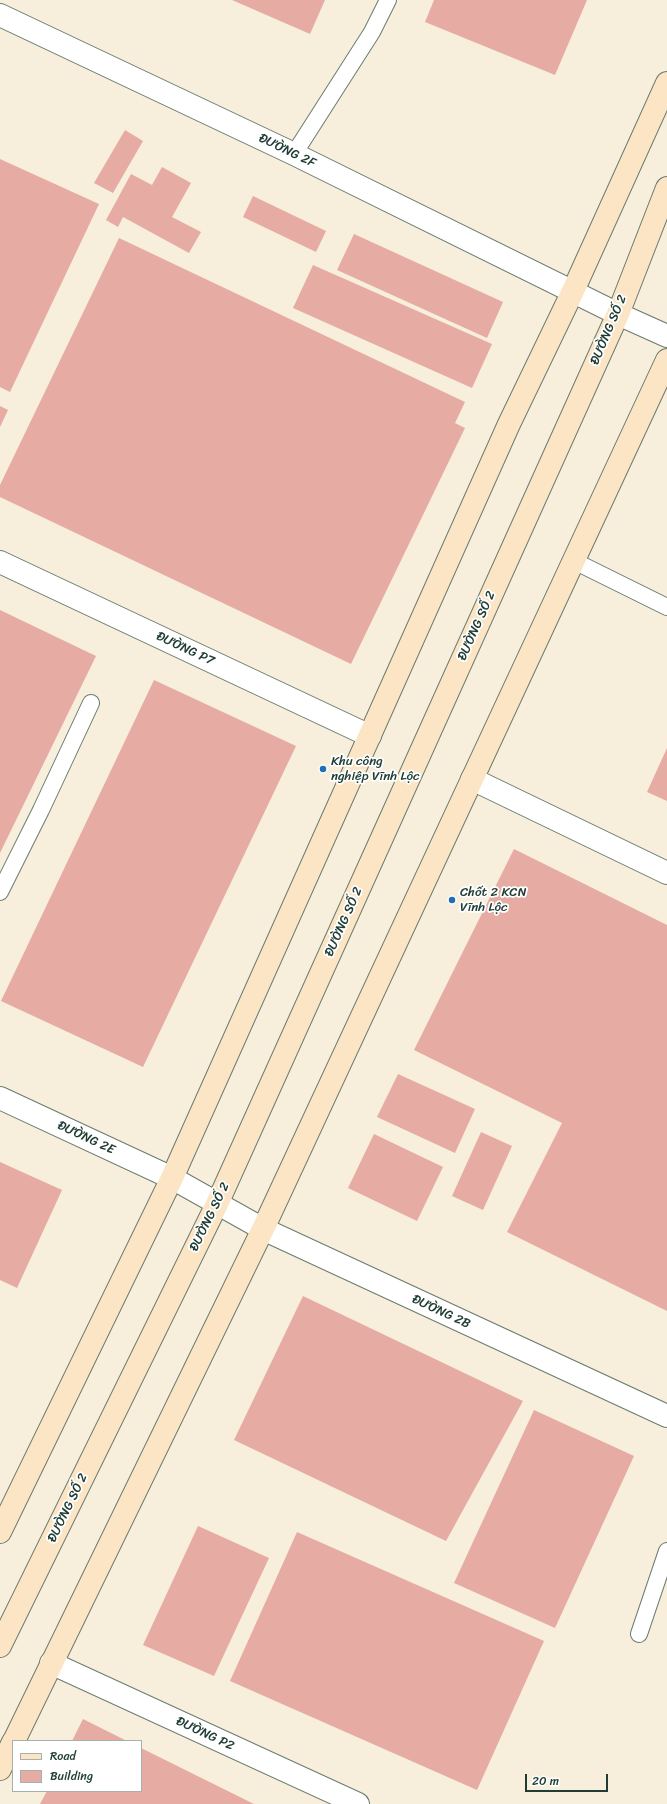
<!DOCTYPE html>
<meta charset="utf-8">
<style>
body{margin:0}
#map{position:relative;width:667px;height:1804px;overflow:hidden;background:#f7eedc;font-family:Sriracha,sans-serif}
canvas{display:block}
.legend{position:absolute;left:12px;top:1740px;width:130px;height:52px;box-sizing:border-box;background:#fff;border:1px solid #a5b1ae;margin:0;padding:5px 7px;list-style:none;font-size:12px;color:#1f3d34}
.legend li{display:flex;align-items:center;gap:8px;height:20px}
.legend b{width:20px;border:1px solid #a5b1ae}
.scale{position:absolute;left:525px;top:1774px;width:83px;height:18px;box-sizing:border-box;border:2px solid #1f3d34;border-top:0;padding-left:5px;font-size:12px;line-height:14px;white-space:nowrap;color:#1f3d34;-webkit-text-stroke:3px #fff;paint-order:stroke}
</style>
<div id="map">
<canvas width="667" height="1804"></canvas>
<ul class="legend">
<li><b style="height:5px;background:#fce5c4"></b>Road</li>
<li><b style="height:11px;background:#e6aca3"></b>Building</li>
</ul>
<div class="scale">20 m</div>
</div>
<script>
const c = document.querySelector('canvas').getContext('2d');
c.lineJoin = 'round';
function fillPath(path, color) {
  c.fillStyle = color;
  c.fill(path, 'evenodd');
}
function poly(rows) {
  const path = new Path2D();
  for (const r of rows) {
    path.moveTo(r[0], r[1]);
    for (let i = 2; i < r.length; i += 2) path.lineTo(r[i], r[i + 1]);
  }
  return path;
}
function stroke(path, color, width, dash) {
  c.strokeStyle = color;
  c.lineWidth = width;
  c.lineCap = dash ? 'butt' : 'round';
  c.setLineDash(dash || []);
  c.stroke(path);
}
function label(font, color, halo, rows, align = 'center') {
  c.font = font + ' Sriracha,sans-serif';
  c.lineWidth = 3.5;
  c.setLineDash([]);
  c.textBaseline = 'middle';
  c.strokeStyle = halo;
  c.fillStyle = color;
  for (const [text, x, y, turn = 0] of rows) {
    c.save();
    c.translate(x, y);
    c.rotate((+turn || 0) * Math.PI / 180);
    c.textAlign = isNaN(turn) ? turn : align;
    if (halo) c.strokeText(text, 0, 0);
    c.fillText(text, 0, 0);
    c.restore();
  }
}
fillPath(poly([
 [232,0,325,0,310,34],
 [434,0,587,0,555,75,425,22],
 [125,130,143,141,113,193,94,183],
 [0,159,99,204,10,392,0,387],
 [162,167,191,183,172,217,201,232,189,253,123,217,118,227,106,220,131,174,152,185],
 [253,196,326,231,316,252,243,217],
 [354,234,503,302,487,338,337,270],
 [119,238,465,402,455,423,465,428,351,664,0,497,0,485],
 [313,265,492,344,472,388,293,308],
 [0,406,8,410,0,427],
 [0,610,96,656,0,853],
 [154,680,296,746,143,1067,1,1001],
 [667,748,667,801,647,792],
 [514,849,667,925,667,1311,507,1232,562,1123,414,1050],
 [398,1074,475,1109,455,1153,377,1117],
 [481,1132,512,1146,483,1210,452,1196],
 [374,1134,443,1167,417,1221,348,1188],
 [0,1162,62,1190,17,1288,0,1280],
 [303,1296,523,1401,446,1541,234,1440],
 [534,1410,634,1456,555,1628,454,1583],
 [198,1526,269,1558,214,1676,143,1645],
 [297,1532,544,1641,477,1790,230,1681],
 [83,1719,127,1741,72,1741],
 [141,1748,254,1804,40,1804,47,1791,141,1791]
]), '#e6aca3');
const lane = poly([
 [294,154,372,32,388,0],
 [574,561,667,607],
 [0,892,41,810,91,703],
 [639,1634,667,1551]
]);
const street = poly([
 [0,15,294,154,618,314,667,336],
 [0,562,370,736],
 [472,779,667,873],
 [0,1098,172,1178,263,1229,667,1416],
 [51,1663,358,1804]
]);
const secondary = poly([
 [0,1532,172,1178,509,424,573,291,667,83],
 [0,1646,217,1204,618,314,667,188],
 [14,1741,263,1229,667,360],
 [0,1769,13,1742]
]);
stroke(lane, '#6b7b6f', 18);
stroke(street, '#6b7b6f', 24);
stroke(secondary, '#6b7b6f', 24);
stroke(lane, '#fff', 16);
stroke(street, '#fff', 22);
stroke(secondary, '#fce5c4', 22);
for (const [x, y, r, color] of [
 [323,769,4,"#1f6fb2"],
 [452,900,4,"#1f6fb2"]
]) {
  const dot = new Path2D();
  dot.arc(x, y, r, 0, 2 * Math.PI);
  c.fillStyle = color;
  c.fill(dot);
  stroke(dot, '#fff', 1.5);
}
label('13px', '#1f3d34', '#fff', [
 ["ĐƯỜNG 2F",287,151,26],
 ["ĐƯỜNG SỐ 2",609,330,-67],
 ["ĐƯỜNG SỐ 2",477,626,-66],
 ["ĐƯỜNG P7",185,649,25],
 ["ĐƯỜNG SỐ 2",344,922,-66],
 ["ĐƯỜNG 2E",86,1138,25],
 ["ĐƯỜNG SỐ 2",210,1217,-64],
 ["ĐƯỜNG 2B",441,1312,25],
 ["ĐƯỜNG SỐ 2",68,1508,-64],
 ["ĐƯỜNG P2",205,1734,25]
]);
label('13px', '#1f3d34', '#fff', [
 ["Khu công",331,762],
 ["nghiệp Vĩnh Lộc",331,777],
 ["Chốt 2 KCN",460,893],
 ["Vĩnh Lộc",460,908]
], 'left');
</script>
